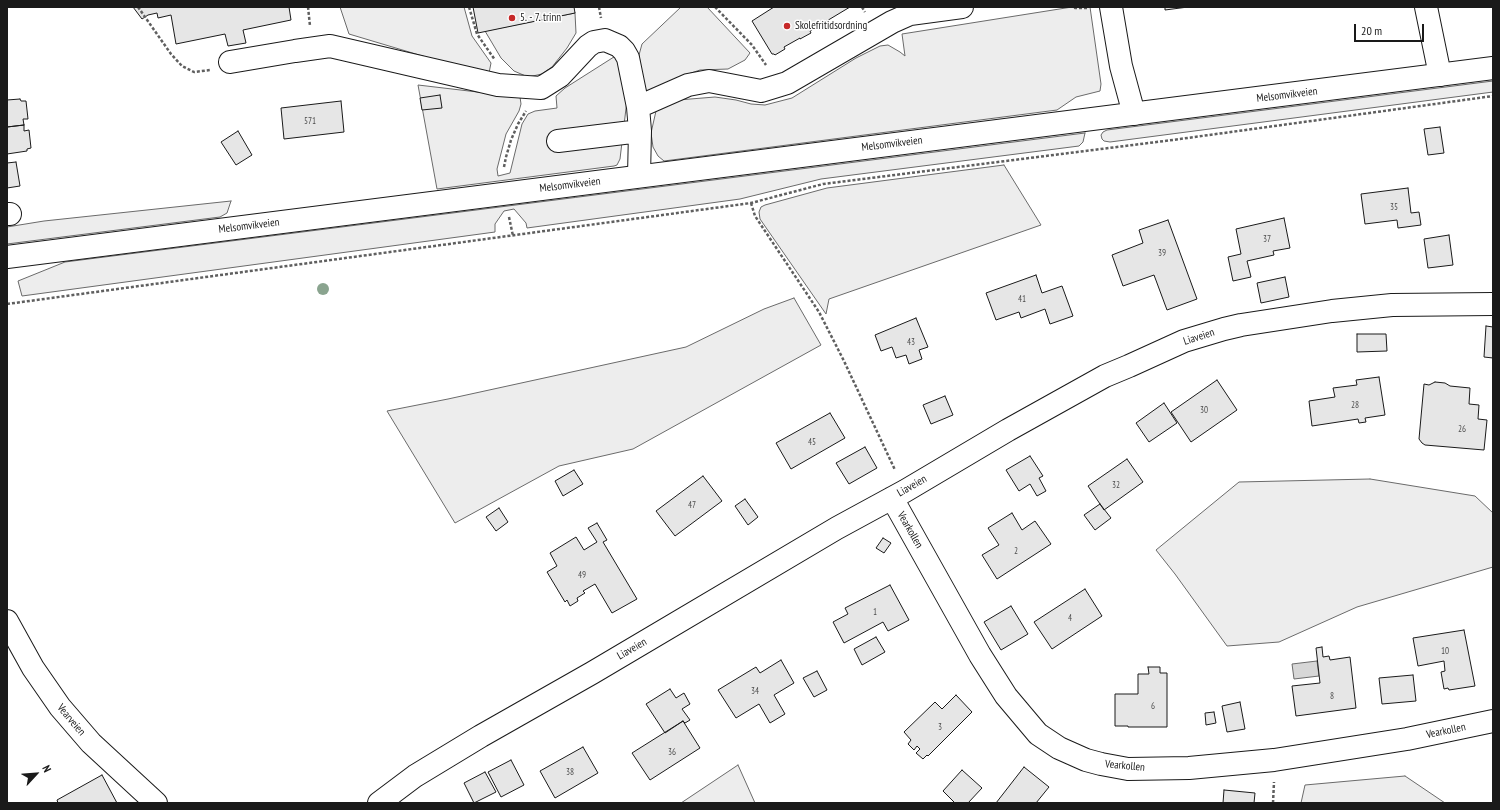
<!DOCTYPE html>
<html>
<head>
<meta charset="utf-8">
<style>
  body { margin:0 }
  #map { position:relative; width:1500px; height:810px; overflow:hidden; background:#fff; font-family:"PT Sans Narrow",sans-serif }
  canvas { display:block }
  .frame { position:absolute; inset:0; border:8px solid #1a1a1a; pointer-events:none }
  .north { position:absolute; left:16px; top:754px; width:40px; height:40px; -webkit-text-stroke:3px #fff; paint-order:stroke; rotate:64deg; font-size:11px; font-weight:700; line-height:16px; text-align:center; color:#1a1a1a }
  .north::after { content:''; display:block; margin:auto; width:14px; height:18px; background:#1a1a1a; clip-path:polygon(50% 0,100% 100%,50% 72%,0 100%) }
  .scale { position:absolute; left:1354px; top:24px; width:70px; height:18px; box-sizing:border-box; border:2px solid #1a1a1a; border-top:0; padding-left:5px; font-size:12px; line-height:14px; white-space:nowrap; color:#1a1a1a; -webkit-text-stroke:3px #fff; paint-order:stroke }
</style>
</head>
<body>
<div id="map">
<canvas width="1500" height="810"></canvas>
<div class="frame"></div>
<div class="north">N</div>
<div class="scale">20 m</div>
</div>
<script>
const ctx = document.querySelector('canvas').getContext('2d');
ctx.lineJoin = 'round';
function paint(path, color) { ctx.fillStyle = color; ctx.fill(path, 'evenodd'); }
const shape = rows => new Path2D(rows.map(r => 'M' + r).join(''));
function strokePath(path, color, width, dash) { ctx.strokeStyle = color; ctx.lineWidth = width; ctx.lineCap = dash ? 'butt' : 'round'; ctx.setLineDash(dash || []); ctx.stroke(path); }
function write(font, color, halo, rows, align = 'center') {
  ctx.font = font + ' "PT Sans Narrow",sans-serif'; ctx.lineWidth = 3; ctx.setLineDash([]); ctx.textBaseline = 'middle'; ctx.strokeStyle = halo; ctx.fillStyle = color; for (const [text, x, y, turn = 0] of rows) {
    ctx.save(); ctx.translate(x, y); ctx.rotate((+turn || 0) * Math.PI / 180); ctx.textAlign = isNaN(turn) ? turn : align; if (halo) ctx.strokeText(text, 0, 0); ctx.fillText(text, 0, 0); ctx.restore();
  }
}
const built = shape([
  [340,7,464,7,472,36,491,63,489,73,486,75,349,34,340,7],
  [681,7,707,7,750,53,745,60,728,69,700,70,691,73,651,91,644,90,639,55,642,44,681,7],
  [1072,7,1090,7,1101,84,1100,91,1076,97,1057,110,664,161,658,156,653,147,651,133,656,111,678,100,715,97,736,100,751,104,765,105,792,98,856,58,880,46,888,45,900,52,905,56,902,34,1072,7],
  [575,13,576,33,567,48,552,67,542,74,528,77,514,71,501,58,485,31,575,13],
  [617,55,627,100,620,159,617,165,614,166,437,189,418,85,520,97,521,104,519,111,506,134,497,169,498,176,510,173,522,124,528,114,535,111,557,108,556,96,565,88,617,55],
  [1493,81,1493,92,1110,142,1104,141,1102,139,1101,135,1103,132,1107,130,1493,81],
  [1085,133,1083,142,1079,146,821,179,740,199,527,228,526,223,514,209,504,211,495,224,495,232,22,296,18,281,65,262,1085,133],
  [1004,165,1041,225,829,299,826,314,760,219,759,212,761,207,765,205,827,188,1004,165],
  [231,201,227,213,220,217,7,244,7,227,44,221,231,201],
  [794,298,821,345,633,449,559,466,455,523,387,411,448,399,686,347,764,309,794,298],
  [1370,479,1475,496,1493,513,1493,567,1357,607,1279,642,1227,646,1175,574,1156,550,1239,482,1370,479],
  [738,765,755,803,681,803,738,765],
  [1405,776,1445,803,1301,803,1305,785,1405,776]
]);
paint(built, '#ededed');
strokePath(built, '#6a6a6a', 1);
const water = shape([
  [1317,661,1319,676,1294,679,1292,664,1317,661]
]);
paint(water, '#d7d7d7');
strokePath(water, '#6a6a6a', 1);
const building = shape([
  [133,7,289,7,291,20,243,30,246,43,228,46,225,34,176,44,171,15,158,18,157,13,148,15,142,19,133,7],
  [473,7,574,7,575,13,478,33,473,7],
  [774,7,850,7,810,31,811,33,800,39,800,38,784,47,785,49,775,55,774,54,772,54,752,21,774,7],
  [1165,7,1188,7,1165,10,1165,7],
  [440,95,442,108,422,110,420,98,440,95],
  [20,99,21,101,26,101,28,119,23,119,24,125,7,127,7,100,20,99],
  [341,101,344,132,284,139,281,108,341,101],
  [24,125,24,131,29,130,31,148,27,149,27,151,7,154,7,127,24,125],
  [1440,127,1444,153,1428,155,1424,129,1440,127],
  [238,131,252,155,236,165,221,142,238,131],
  [16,162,20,186,7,188,7,163,16,162],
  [1408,188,1411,213,1419,212,1421,225,1398,228,1397,220,1365,224,1361,194,1408,188],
  [1284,218,1290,248,1273,251,1274,255,1247,261,1251,277,1233,281,1228,257,1241,254,1236,229,1284,218],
  [1168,220,1197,299,1167,310,1154,275,1123,286,1112,255,1143,243,1139,230,1168,220],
  [1449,235,1453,265,1428,268,1424,239,1449,235],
  [1036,275,1042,293,1062,286,1073,316,1050,324,1045,309,1021,318,1019,312,996,320,986,293,1036,275],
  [1285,277,1289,297,1261,303,1257,283,1285,277],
  [916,318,928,347,919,350,922,359,909,364,906,355,896,358,892,347,881,351,875,335,916,318],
  [1486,326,1493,327,1493,358,1484,357,1486,326],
  [1357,334,1386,334,1387,351,1357,352,1357,334],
  [1379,377,1385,415,1365,418,1366,422,1359,423,1358,419,1312,426,1309,401,1335,397,1333,388,1357,385,1356,380,1379,377],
  [1217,380,1237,410,1191,442,1171,412,1217,380],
  [1435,382,1445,383,1450,386,1470,388,1469,404,1479,405,1478,419,1487,420,1484,450,1425,445,1422,443,1419,439,1424,384,1429,385,1435,382],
  [945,396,953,415,931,424,923,405,945,396],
  [1164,403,1177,423,1149,442,1136,423,1164,403],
  [830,413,845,438,791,469,776,443,830,413],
  [865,447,877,468,849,484,836,463,865,447],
  [1030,456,1043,476,1039,478,1046,491,1037,496,1030,484,1019,491,1006,470,1030,456],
  [1127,459,1143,482,1104,510,1088,486,1127,459],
  [574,470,583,484,563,496,555,481,574,470],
  [703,476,722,501,675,536,656,511,703,476],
  [745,499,758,517,748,525,735,506,745,499],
  [1100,504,1111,518,1095,530,1084,515,1100,504],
  [499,508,508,522,496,531,486,517,499,508],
  [1012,513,1022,530,1035,521,1051,544,997,579,982,555,999,545,988,528,1012,513],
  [597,523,607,540,603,542,637,599,612,613,595,584,583,591,585,593,577,598,578,601,570,606,567,600,565,602,547,572,557,566,550,553,576,537,584,550,597,542,588,528,597,523],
  [883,538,891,543,884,553,876,548,883,538],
  [890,585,909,620,888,631,883,622,844,643,833,622,848,614,845,608,890,585],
  [1085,589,1102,616,1052,649,1034,622,1085,589],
  [1011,606,1028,634,1001,650,984,622,1011,606],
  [1464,630,1475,686,1449,690,1448,688,1444,689,1441,672,1445,671,1444,661,1418,666,1413,638,1464,630],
  [876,637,885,652,862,665,854,649,876,637],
  [1322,647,1323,657,1329,656,1330,660,1350,657,1356,708,1296,716,1292,686,1320,683,1316,648,1322,647],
  [781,660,794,683,774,695,785,714,770,723,759,704,736,718,718,690,756,667,760,673,781,660],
  [1148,667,1160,667,1160,673,1167,673,1167,727,1128,727,1128,726,1115,726,1115,694,1138,694,1138,674,1149,674,1148,667],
  [817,671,827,690,814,697,803,678,817,671],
  [1413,675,1416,701,1382,704,1379,678,1413,675],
  [670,689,676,698,684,693,690,704,682,709,690,720,685,723,683,721,665,733,646,704,670,689],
  [956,695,972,712,928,756,927,755,923,759,916,753,920,749,917,746,914,750,908,744,911,740,904,732,935,702,942,709,956,695],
  [1240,702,1245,729,1227,732,1222,706,1240,702],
  [1214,712,1216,723,1206,725,1205,713,1214,712],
  [683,721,700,748,650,780,632,753,683,721],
  [583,747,598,773,555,798,540,771,583,747],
  [511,760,524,785,501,797,488,772,511,760],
  [1024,767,1049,787,1036,803,996,803,1024,767],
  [962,770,982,788,968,803,955,803,943,791,962,770],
  [485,772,496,792,474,803,464,783,485,772],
  [102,775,117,803,58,803,57,800,102,775],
  [1224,790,1255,793,1254,803,1223,803,1224,790]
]);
paint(building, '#e6e6e6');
strokePath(building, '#1a1a1a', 1);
const minor = shape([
  [1111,7,1121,66,1134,114],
  [1426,7,1440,75],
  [230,62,295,51,330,46,498,85,541,88,560,76,588,46,594,42,605,40,619,46,624,51,628,58,638,107],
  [558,141,640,131],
  [639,176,640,131,638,107,688,85,709,81,761,91,787,83,892,22,910,14,962,7],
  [7,214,10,214],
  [892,498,980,655,1006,696,1038,734,1059,748,1086,760,1101,764,1128,769,1189,768,1274,760,1407,739,1493,721],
  [7,621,33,668,60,707,91,743,156,803],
  [379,803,415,776,481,736,592,673,837,528,905,491,1008,430,1105,376,1129,366,1184,341,1224,329,1241,325,1332,311,1392,305,1493,304]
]);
const major = shape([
  [7,257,1493,68]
]);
strokePath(minor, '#1a1a1a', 24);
strokePath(major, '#1a1a1a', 24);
strokePath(shape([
  [138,7,171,54,182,66,194,72,210,70],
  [308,7,310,26],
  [469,7,477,34,495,60],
  [599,7,601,18],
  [715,7,752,45,766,65],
  [862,7,865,12],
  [1075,7,1075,8,1089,8],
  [504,167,506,157,511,140,518,124,526,111],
  [751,203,755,216,819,312,844,361,895,470],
  [509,217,513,236],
  [7,304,751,203,823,184,1180,139,1493,96],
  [1273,803,1274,782]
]), '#5f5f5f', 2.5, [3, 2]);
strokePath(minor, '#fff', 22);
strokePath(major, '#fff', 22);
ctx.fillStyle = '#8aa48f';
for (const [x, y] of [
  [323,289]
]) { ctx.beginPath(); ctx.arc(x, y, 6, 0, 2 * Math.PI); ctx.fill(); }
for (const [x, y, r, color] of [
  [512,18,4,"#c62828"],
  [787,26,4,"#c62828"]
]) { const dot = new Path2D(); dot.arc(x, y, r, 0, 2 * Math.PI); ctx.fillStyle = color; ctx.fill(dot); strokePath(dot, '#fff', 1.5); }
write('9px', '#4d4d4d', null, [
  ["571",310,121],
  ["35",1394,207],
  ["37",1267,239],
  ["39",1162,253],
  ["41",1022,299],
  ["43",911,342],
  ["28",1355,405],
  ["30",1204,410],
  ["26",1462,429],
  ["45",812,442],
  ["32",1116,485],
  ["47",692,505],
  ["2",1016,551],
  ["49",582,575],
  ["1",875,612],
  ["4",1070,618],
  ["10",1445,651],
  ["34",755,691],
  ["8",1332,696],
  ["6",1153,706],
  ["3",940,727],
  ["36",672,752],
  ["38",570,772]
]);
write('11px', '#1a1a1a', '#fff', [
  ["5. - 7. trinn",520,18],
  ["Skolefritidsordning",795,26]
], 'left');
write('11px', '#1a1a1a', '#fff', [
  ["Melsomvikveien",1287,95,-7],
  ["Melsomvikveien",892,144,-7],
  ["Melsomvikveien",570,185,-7],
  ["Melsomvikveien",249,226,-7],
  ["Liaveien",1199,337,-18],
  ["Liaveien",912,486,-30],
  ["Vearkollen",910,530,60],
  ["Liaveien",632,649,-30],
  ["Vearveien",71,720,50],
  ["Vearkollen",1446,731,-12],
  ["Vearkollen",1125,766,5]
]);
</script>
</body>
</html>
